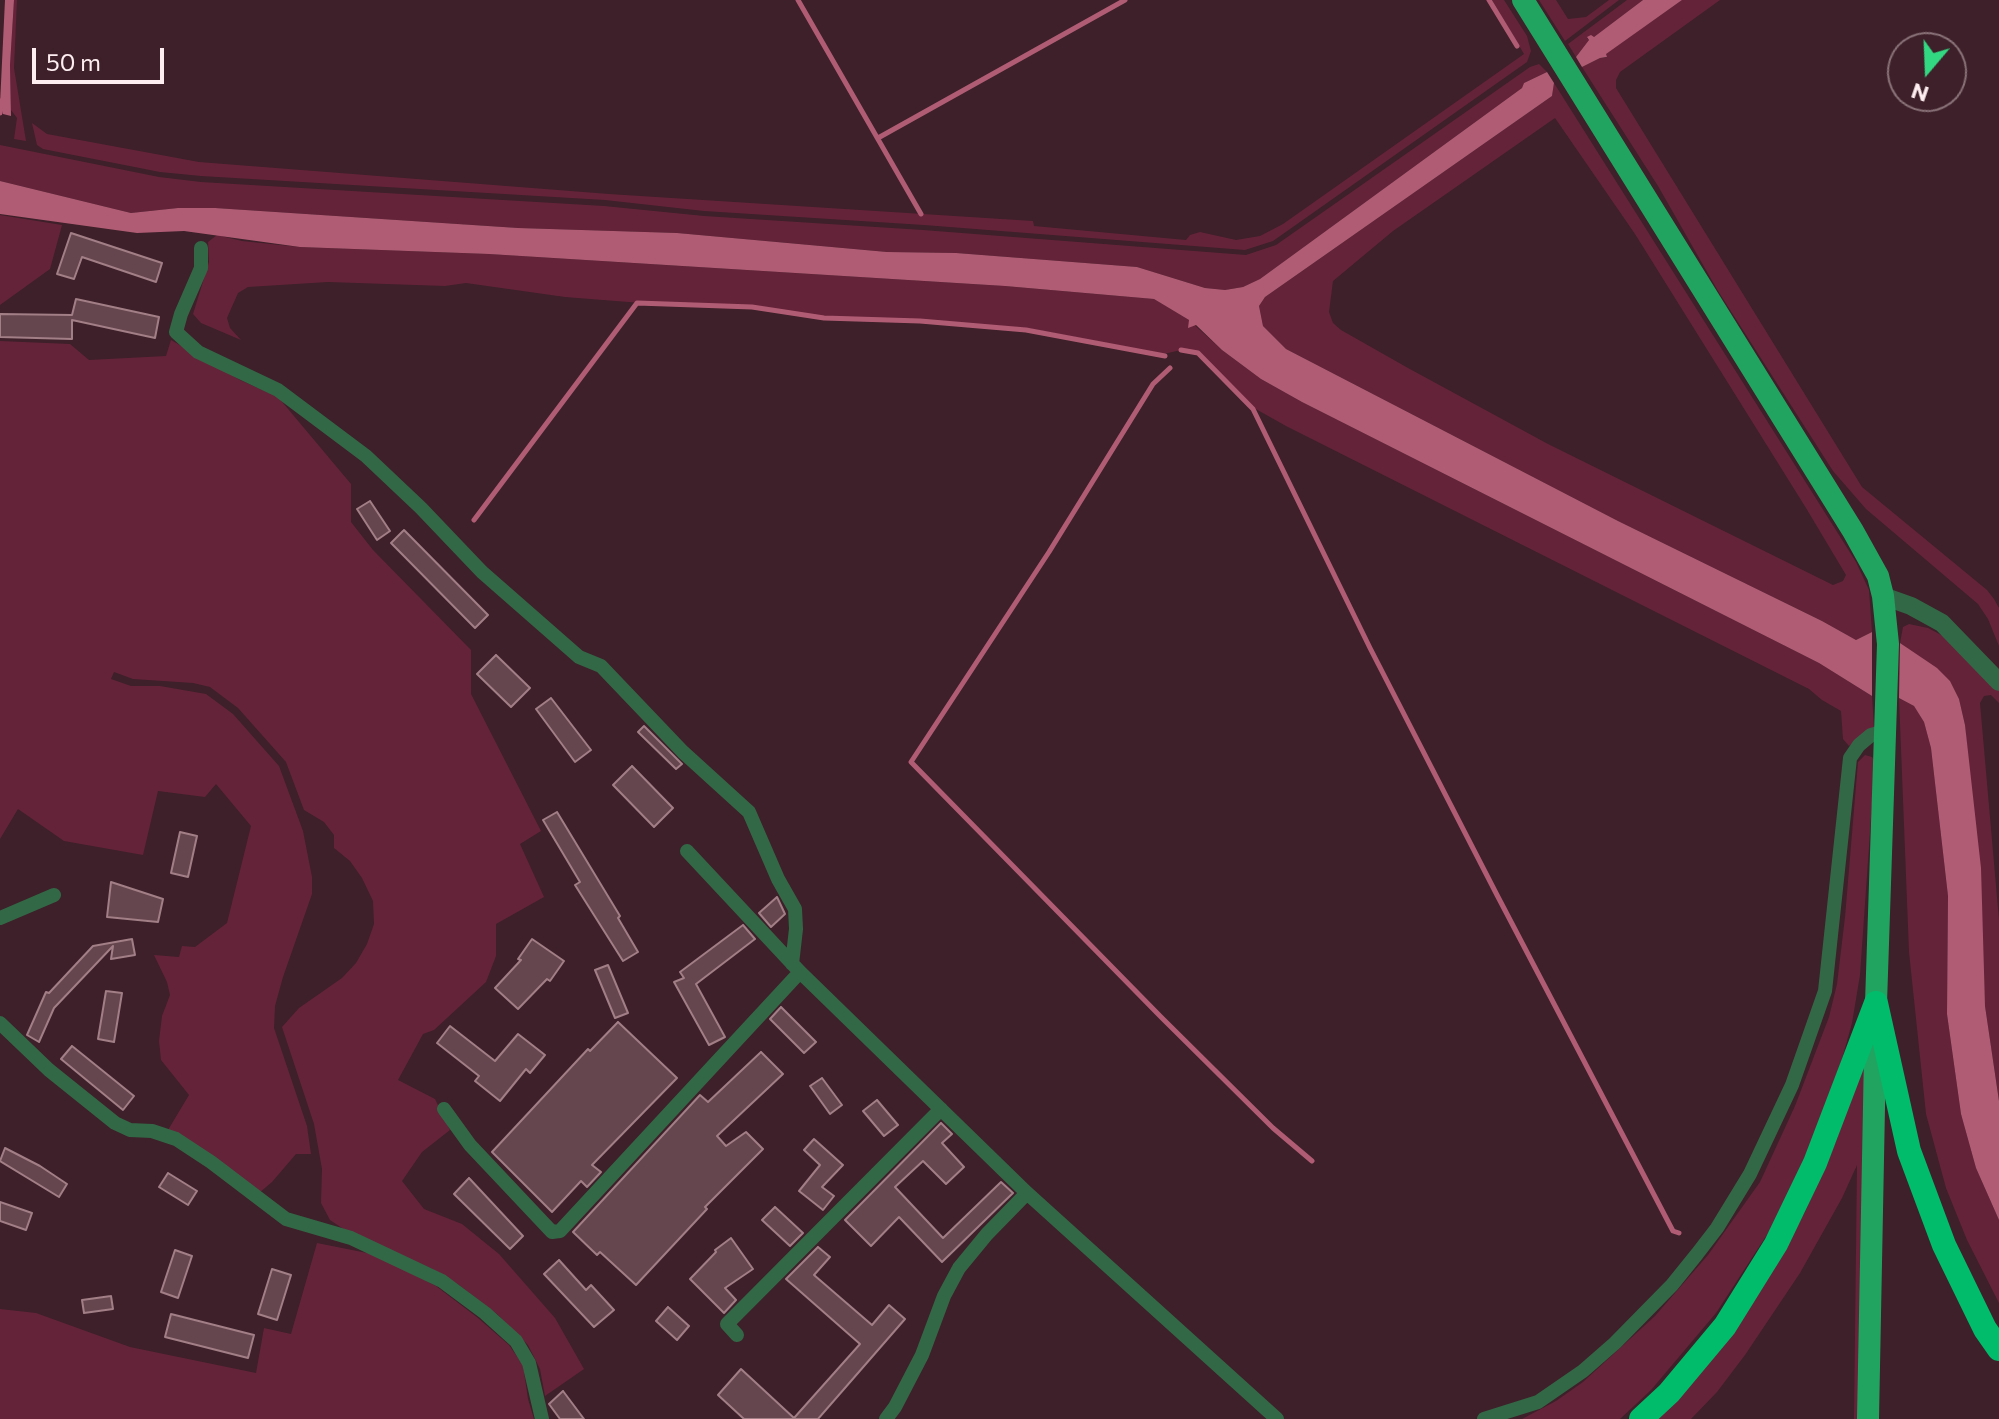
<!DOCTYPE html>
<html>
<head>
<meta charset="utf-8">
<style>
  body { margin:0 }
  #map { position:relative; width:1999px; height:1419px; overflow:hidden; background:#3d2029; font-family:Commissioner,sans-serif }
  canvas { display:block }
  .north { position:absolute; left:1887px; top:32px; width:80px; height:80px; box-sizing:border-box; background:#3d2029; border:2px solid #8a7279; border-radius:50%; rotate:199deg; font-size:22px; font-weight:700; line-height:32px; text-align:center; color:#feeef1 }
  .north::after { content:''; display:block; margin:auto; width:28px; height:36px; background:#32d882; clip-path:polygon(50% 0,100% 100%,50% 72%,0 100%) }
  .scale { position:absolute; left:32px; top:48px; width:132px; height:36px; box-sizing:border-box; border:4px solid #feeef1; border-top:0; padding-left:10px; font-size:24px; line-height:28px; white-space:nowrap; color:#feeef1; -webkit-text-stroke:6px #3d2029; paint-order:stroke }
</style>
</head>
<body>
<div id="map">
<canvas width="1999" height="1419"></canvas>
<div class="north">N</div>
<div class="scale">50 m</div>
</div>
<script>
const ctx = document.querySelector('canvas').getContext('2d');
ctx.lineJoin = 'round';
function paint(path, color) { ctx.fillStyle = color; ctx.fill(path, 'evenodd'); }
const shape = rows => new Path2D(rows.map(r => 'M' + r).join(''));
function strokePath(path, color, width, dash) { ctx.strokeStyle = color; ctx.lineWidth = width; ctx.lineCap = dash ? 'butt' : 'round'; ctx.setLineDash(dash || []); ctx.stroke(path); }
paint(shape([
  [14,0,17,0,14,68,26,141,14,139,17,118,11,110,10,65],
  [1492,0,1504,0,1527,36,1531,51,1527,62,1273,241,1245,250,924,225,704,211,605,200,201,176,160,172,43,149,37,145,32,123,47,134,199,162,609,194,1033,221,1034,226,1186,240,1190,235,1200,232,1236,240,1260,236,1283,224,1524,54],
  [1539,0,1556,0,1568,19,1586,17,1609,0,1619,0,1565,41],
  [1627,0,1643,0,1594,37,1587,38,1589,40,1576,57,1568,44],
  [1682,0,1720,0,1620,72,1616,80,1616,88,1862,487,1987,590,1994,599,1999,608,1999,646,1988,619,1978,604,1866,509,1833,471,1718,291,1658,186,1582,67,1600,58,1605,58,1607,57,1605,54],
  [1539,64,1547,72,1524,83,1522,88,1260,279,1243,287,1225,290,1205,288,1137,267,956,253,887,252,677,233,518,228,215,208,178,208,131,213,0,181,0,145,159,177,201,182,604,206,704,216,923,230,1246,255,1276,245,1530,67],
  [1554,83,1856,562,1869,590,1872,632,1856,640,1822,621,1618,521,1286,349,1263,326,1259,306,1265,297,1552,96],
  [1555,118,1635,234,1806,508,1846,575,1843,581,1833,585,1548,444,1408,368,1341,330,1333,323,1329,312,1333,281,1393,231],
  [0,215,62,225,50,269,0,305],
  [217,235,242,241,300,247,489,254,1005,286,1154,299,1189,320,1222,350,1261,379,1302,402,1819,663,1872,696,1874,728,1849,746,1843,739,1841,711,1822,700,1809,689,1286,426,1254,408,1198,352,1185,349,1164,354,1027,328,920,320,824,317,752,305,654,304,565,297,466,283,445,286,328,282,248,287,238,293,227,318,230,328,241,340,201,323,193,314,209,262,208,242],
  [171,340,240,380,278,397,351,484,351,522,373,550,471,650,471,694,541,831,520,844,544,897,496,924,496,956,486,982,434,1030,423,1034,398,1080,435,1099,450,1130,422,1152,402,1181,424,1209,462,1224,499,1254,555,1318,584,1369,545,1396,540,1369,528,1345,497,1314,459,1285,430,1268,348,1232,330,1220,321,1203,322,1169,314,1124,282,1027,299,1008,342,978,356,963,367,944,374,924,373,901,362,878,350,861,334,848,334,835,324,822,304,810,286,762,238,708,210,687,193,683,133,679,114,672,111,679,131,686,160,686,206,694,233,714,279,766,303,831,312,877,312,894,283,977,275,1006,274,1028,307,1126,311,1154,296,1154,272,1182,259,1193,168,1130,189,1095,161,1060,159,1041,162,1016,170,995,167,982,154,955,179,957,182,946,195,947,227,923,251,826,216,784,205,797,158,791,143,855,64,841,18,809,0,839,0,341,70,344,89,360,166,356],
  [1909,624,1928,628,1945,637,1999,687,1999,703,1991,695,1984,696,1980,703,1999,920,1999,1101,1985,1006,1965,725,1959,699,1950,681,1900,643,1903,627],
  [1899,698,1914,706,1924,722,1931,748,1948,896,1947,1014,1961,1114,1976,1168,1999,1220,1999,1303,1967,1240,1946,1188,1926,1114,1909,952],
  [1865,755,1872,757,1875,761,1860,975,1852,1023,1842,1059,1808,1155,1774,1224,1716,1313,1651,1390,1620,1419,1522,1419,1556,1401,1583,1382,1655,1316,1708,1255,1760,1182,1795,1106,1829,1017,1837,984,1845,917,1858,762],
  [1866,1045,1861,1419,1854,1419,1857,1165,1842,1198,1800,1273,1745,1355,1717,1392,1691,1419,1656,1419,1784,1247,1805,1212,1837,1139],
  [317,1243,377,1255,436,1286,478,1318,509,1345,523,1365,528,1399,534,1419,0,1419,0,1309,36,1313,130,1347,256,1373,264,1328,291,1334]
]), '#642339');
paint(shape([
  [5,0,14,0,10,65,11,116,3,114,0,104],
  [1643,0,1682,0,1606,54,1607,57,1600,58,1582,67,1576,57,1589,40,1587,37,1591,35,1594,37],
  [1547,72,1554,83,1552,96,1265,297,1259,306,1263,326,1286,349,1618,521,1822,621,1856,640,1872,632,1872,696,1819,663,1302,402,1261,379,1222,350,1196,325,1188,328,1189,320,1154,299,1005,286,489,254,300,247,184,231,137,233,0,214,0,181,131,213,178,208,215,208,518,228,677,233,887,252,956,253,1137,267,1205,288,1225,290,1243,287,1260,279,1522,88,1524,83],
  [1900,643,1937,668,1950,681,1959,699,1965,725,1981,868,1985,1006,1999,1101,1999,1220,1976,1168,1961,1114,1947,1014,1948,896,1931,748,1924,722,1914,706,1899,698]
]), '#b15c75');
strokePath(shape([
  [798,0,921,214],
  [1489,0,1517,46],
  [0,113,1,101],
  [878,138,1125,0],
  [1181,350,1198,353,1253,409,1370,648,1497,895,1673,1231,1679,1233],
  [1170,368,1153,384,1049,552,911,762,1161,1017,1273,1128,1312,1161],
  [474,520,637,303,752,307,824,318,920,321,1026,330,1165,356]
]), '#b15c75', 5);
const building = shape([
  [71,233,162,263,156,282,82,257,74,279,57,274,71,233],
  [76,299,159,317,155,338,72,320,72,339,0,337,0,314,72,315,76,299],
  [370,501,390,531,377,540,357,509,370,501],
  [404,530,488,615,475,628,391,543,404,530],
  [496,655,530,688,511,707,477,674,496,655],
  [551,698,591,750,575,762,536,709,551,698],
  [644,726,682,764,676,769,638,732,644,726],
  [632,766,673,808,654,827,613,785,632,766],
  [557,812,620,916,618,918,638,952,623,961,575,885,580,882,543,820,557,812],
  [180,832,197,836,188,877,171,873,180,832],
  [111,882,163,899,158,922,107,917,111,882],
  [777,897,785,914,771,927,759,913,777,897],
  [743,925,755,939,696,984,725,1037,709,1045,674,982,684,978,680,972,743,925],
  [132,939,135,955,111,959,113,946,54,1008,39,1042,27,1035,46,992,49,993,93,946,132,939],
  [532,939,564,961,550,981,547,979,518,1009,495,988,521,960,518,959,532,939],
  [608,965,628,1013,615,1018,595,970,608,965],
  [106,991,122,993,114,1042,98,1039,106,991],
  [781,1007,816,1042,804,1053,770,1019,781,1007],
  [618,1022,677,1078,592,1165,601,1172,587,1187,581,1181,552,1212,492,1152,588,1049,590,1051,618,1022],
  [450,1026,495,1061,518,1034,545,1055,530,1073,526,1069,500,1101,475,1081,479,1076,437,1043,450,1026],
  [72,1046,134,1096,123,1110,61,1059,72,1046],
  [761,1052,783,1074,717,1136,726,1146,746,1132,763,1149,705,1207,707,1209,636,1285,600,1252,597,1255,573,1232,700,1095,708,1102,761,1052],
  [822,1078,842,1105,830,1114,810,1086,822,1078],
  [877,1100,898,1125,884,1136,863,1111,877,1100],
  [941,1123,952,1134,942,1143,964,1167,946,1184,923,1161,895,1187,943,1238,1001,1182,1013,1193,942,1262,899,1217,871,1246,845,1220,941,1123],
  [814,1139,843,1165,822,1187,834,1196,823,1210,799,1191,820,1165,804,1150,814,1139],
  [5,1148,40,1166,67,1184,59,1197,0,1161,5,1148],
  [168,1173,197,1191,188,1205,159,1187,168,1173],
  [469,1178,523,1236,510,1249,454,1194,469,1178],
  [0,1202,32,1213,26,1230,0,1221,0,1202],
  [775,1207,803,1233,790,1246,762,1220,775,1207],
  [731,1238,753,1269,725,1288,736,1300,724,1313,690,1279,716,1252,715,1250,731,1238],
  [818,1247,830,1257,814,1275,872,1325,889,1305,905,1319,818,1419,744,1419,718,1395,741,1369,794,1418,860,1344,786,1279,818,1247],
  [175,1250,192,1256,178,1298,161,1292,175,1250],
  [559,1260,586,1290,591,1285,614,1310,594,1327,544,1274,559,1260],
  [272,1269,291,1275,277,1320,258,1314,272,1269],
  [111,1296,113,1309,84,1313,82,1300,111,1296],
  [668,1307,689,1326,677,1340,656,1321,668,1307],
  [171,1314,254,1335,248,1358,165,1337,171,1314],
  [563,1391,584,1419,560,1419,549,1404,563,1391]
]);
paint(building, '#66464e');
strokePath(building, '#a27e87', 2);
strokePath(shape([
  [201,248,201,268,181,314,176,332,198,352,278,390,366,456,421,508,482,572,579,657,601,666,683,752,749,812,778,879,795,909,796,929,792,964],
  [687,851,800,972,1027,1193,1277,1419],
  [0,918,54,895],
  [0,1023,49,1070,115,1123,130,1130,152,1131,176,1139,211,1162,286,1219,351,1238,442,1281,485,1313,516,1341,529,1363,542,1419],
  [444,1109,470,1145,552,1232,560,1231,800,972],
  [737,1335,727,1324,941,1109],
  [886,1419,895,1407,922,1355,944,1296,959,1268,987,1234,1027,1193],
  [1484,1419,1538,1402,1583,1371,1615,1343,1672,1285,1697,1254,1717,1228,1750,1174,1792,1085,1825,991,1850,758,1859,745,1871,735,1885,731]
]), '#336847', 14);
strokePath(shape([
  [1883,596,1911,606,1942,623,1999,682]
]), '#336847', 18);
strokePath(shape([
  [1523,0,1853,531,1878,576,1883,596,1888,644,1876,1003,1868,1419]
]), '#22a461', 22);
strokePath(shape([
  [1876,1003,1909,1151,1944,1245,1985,1329,1999,1349],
  [1641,1419,1669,1393,1725,1326,1776,1244,1815,1163,1876,1003]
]), '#00bc6b', 24);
</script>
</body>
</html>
